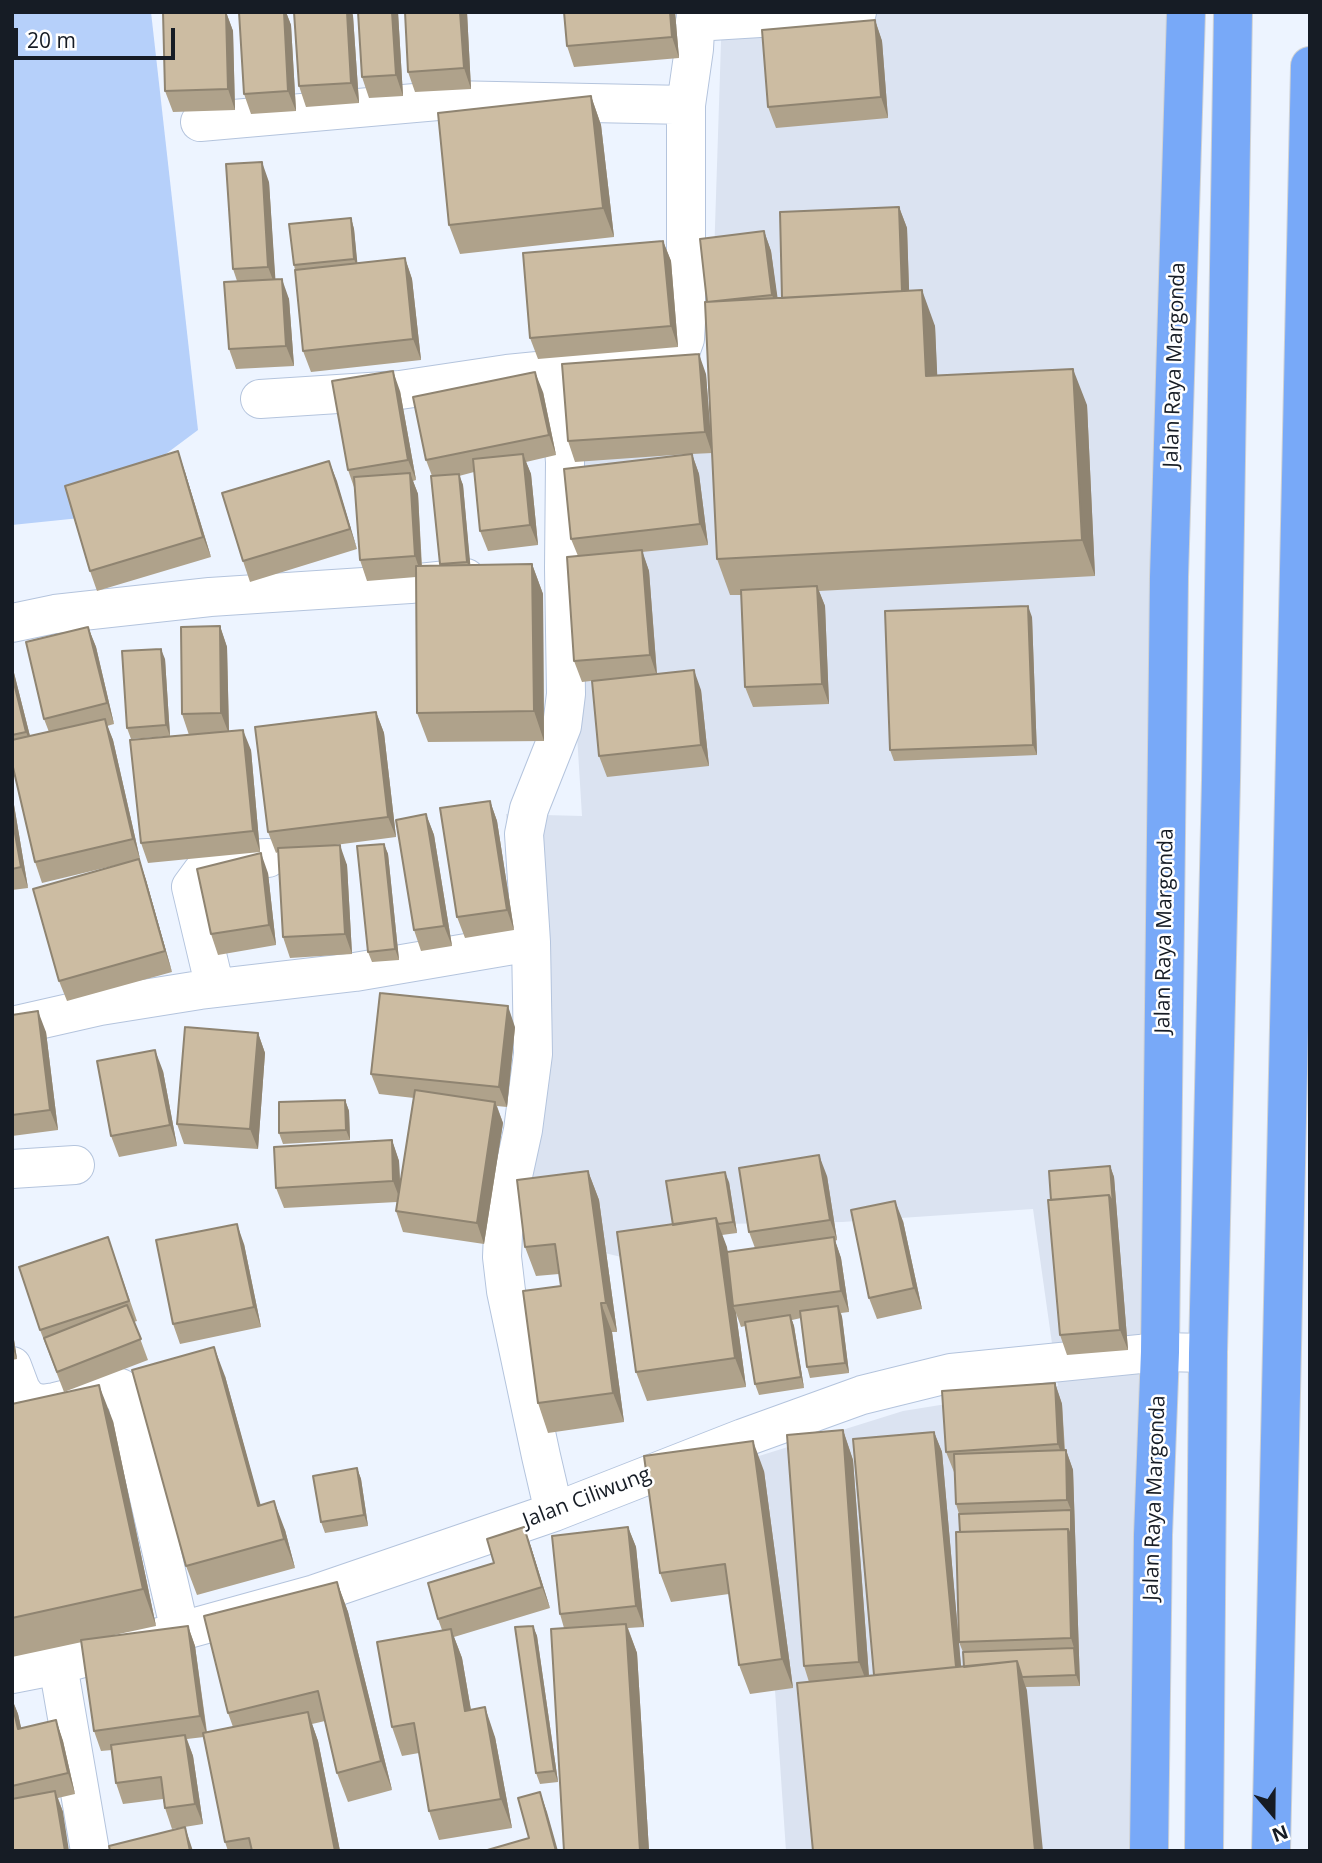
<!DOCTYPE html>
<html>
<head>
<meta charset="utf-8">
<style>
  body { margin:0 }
  #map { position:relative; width:1322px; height:1863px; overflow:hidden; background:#edf4ff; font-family:"Open Sans",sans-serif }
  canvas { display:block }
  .frame { position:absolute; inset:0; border:14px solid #161c25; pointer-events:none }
  .north { position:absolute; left:1238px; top:1779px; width:70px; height:70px; -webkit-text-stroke:5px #fff; paint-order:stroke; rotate:160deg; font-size:19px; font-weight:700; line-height:28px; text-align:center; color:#161c25 }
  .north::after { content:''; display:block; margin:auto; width:24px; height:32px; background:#161c25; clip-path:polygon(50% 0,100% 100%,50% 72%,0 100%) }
  .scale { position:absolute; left:14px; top:28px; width:161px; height:32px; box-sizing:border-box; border:4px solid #161c25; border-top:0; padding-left:9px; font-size:21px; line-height:24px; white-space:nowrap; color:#161c25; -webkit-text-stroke:5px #fff; paint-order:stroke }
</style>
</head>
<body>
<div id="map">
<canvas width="1322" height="1863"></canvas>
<div class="frame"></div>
<div class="north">N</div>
<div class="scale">20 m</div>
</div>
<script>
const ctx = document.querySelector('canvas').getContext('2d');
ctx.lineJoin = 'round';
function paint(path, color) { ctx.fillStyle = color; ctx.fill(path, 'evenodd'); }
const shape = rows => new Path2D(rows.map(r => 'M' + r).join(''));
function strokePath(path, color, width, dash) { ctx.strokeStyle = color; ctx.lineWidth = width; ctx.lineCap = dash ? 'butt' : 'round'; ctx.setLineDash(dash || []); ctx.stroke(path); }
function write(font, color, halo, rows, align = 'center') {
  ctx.font = font + ' "Open Sans",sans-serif'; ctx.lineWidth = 5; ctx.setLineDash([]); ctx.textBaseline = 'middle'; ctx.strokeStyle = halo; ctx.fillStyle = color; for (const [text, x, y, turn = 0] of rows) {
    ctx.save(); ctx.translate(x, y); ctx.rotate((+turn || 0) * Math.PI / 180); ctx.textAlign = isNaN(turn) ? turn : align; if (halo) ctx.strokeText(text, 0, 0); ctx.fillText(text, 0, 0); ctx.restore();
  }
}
paint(shape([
  [722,12,1171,12,1146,1851,786,1851,759,1456,903,1411,1058,1386,1033,1209,842,1222,719,1224,705,1277,521,1233,530,1035,506,814,582,816,557,411,709,410]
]), '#dbe3f1');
paint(shape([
  [12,12,151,12,198,430,80,518,12,525]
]), '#b6d0fa');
const minor = shape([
  [695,22,857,12],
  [200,122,449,100,686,105,694,49,696,12],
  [260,399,400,390,507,374,558,369,620,369,654,364,675,356,681,350,685,339,686,321,686,105],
  [12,623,55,614,210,597,410,584,466,578],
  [215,988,191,887,202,872,225,860,268,858],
  [12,1026,100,1006,200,990,355,972,531,942],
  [12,1169,75,1165],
  [12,1366,21,1390,27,1398,34,1402,42,1404,55,1402,116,1387,120,1388,125,1394,180,1631],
  [554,1512,541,1456,506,1291,502,1257,503,1234,506,1208,523,1130,533,1054,531,942,524,834,529,809,562,726,566,694,564,568,565,462,558,369],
  [58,1665,90,1851],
  [12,1674,58,1665,315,1594,554,1512,743,1438,862,1395,951,1373,1160,1352,1208,1353]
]);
const highway = shape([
  [1149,1851,1153,1535,1160,1352,1169,577,1186,12],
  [1204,1851,1208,1353,1221,780,1233,12],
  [1271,1851,1310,66]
]);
strokePath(minor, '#b4c4dd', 40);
strokePath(highway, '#d0d2d3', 40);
strokePath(minor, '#fff', 38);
strokePath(highway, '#78a9f8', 38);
paint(shape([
  [163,12,226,12,233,31,235,110,173,112,165,91],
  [239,12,286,12,291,25,296,111,251,114,244,94],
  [294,12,352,12,353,16,359,103,306,107,299,86],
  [398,12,403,96,369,98,362,77],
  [467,12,471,89,415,92,408,72],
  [564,12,675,12,679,58,574,67,567,46],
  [875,20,882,41,888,118,776,128,768,107],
  [591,96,601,125,614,237,460,254,449,225],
  [269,182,275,279,289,299,294,366,236,369,229,349,237,281,233,269],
  [899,207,907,228,909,291,935,326,937,376,1087,405,1095,576,819,591,825,606,829,704,753,707,745,687,741,595,730,595,717,559,712,453,692,454,699,474,708,545,642,552,649,571,657,674,701,690,709,766,607,777,599,756,599,680,582,682,574,661,578,556,571,539,688,454,575,462,568,441,706,374,711,440,707,302,764,231,771,251,777,298,782,298],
  [351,218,354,229,357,263,405,258,412,279,421,360,311,372,303,351,295,270,294,265],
  [663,241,671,261,678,347,538,359,530,338],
  [400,391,416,480,413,481,418,494,422,566,440,566,432,476,426,460,543,392,556,455,526,462,531,474,538,545,488,551,480,531,474,472,459,476,463,485,470,565,532,564,543,594,544,741,428,742,417,713,416,577,367,581,360,560,355,490,348,470],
  [329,461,357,549,250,582,243,561],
  [185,472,211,557,97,591,90,571],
  [1032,617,1037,755,894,761,890,750],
  [220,626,227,647,229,731,251,750,260,852,148,863,141,843,189,735,182,714],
  [88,627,96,647,114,724,107,726,113,740,140,859,139,860,146,880,172,972,67,1001,59,981,129,862,42,883,35,862,12,763,12,665,30,736,49,732,44,719],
  [165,659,170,736,131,739,127,728],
  [376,712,384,733,396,837,335,845,347,865,352,954,290,958,283,937,278,852,276,853,268,832],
  [12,793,28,888,12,890],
  [490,801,497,821,514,930,465,938,457,917],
  [426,814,434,835,452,946,421,951,414,930],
  [384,844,388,854,399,960,372,962,368,952],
  [268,873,276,945,218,955,211,934],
  [12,1015,46,1032,58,1130,12,1136],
  [515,1027,507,1107,497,1106,503,1123,484,1244,403,1232,396,1211,397,1202,284,1208,276,1188,392,1140,399,1161,400,1184,414,1098,379,1094,371,1074],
  [258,1033,265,1053,258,1149,184,1144,177,1124],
  [163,1071,177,1146,119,1157,111,1136],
  [345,1100,349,1111,350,1140,283,1144,279,1133],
  [1110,1166,1114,1177,1128,1350,1067,1355,1060,1335,1051,1200],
  [588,1171,599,1200,617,1332,612,1332,624,1422,548,1433,538,1403,561,1286,559,1274,536,1276,525,1247],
  [827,1176,837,1240,835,1241,841,1258,849,1312,841,1313,842,1317,849,1373,810,1378,807,1367,801,1318,792,1320,794,1326,804,1388,759,1395,755,1384,745,1326,741,1327,736,1313,746,1387,647,1401,636,1372,673,1225,729,1182,737,1233,722,1235,728,1252,755,1248,749,1232],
  [903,1221,922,1309,877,1319,869,1298],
  [108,1237,137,1321,134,1322,148,1360,64,1392,40,1330],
  [244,1244,261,1327,180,1344,173,1324],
  [12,1327,17,1359,12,1360],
  [225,1376,260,1505,285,1530,295,1568,197,1595,186,1566],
  [1055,1383,1062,1404,1065,1450,1066,1450,1073,1470,1080,1686,1026,1687,1027,1691,809,1682,804,1666,843,1430,853,1460,869,1676,874,1675,934,1432,942,1452,961,1667,964,1667,963,1652,959,1642,959,1514,956,1504,955,1472,954,1472,946,1452],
  [12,1404,113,1421,156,1626,105,1637,188,1626,195,1646,207,1732,233,1727,228,1713,337,1582,348,1612,392,1790,348,1802,337,1773,325,1721,312,1724,318,1741,340,1851,228,1851,225,1842,204,1737,187,1739,193,1756,203,1824,172,1829,165,1808,163,1799,123,1804,116,1783,112,1750,101,1751,94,1731,82,1642,12,1657],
  [357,1468,361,1479,368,1526,325,1533,321,1522],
  [764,1471,793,1688,750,1694,739,1665,729,1594,671,1602,660,1573],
  [524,1527,531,1547,550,1608,454,1637,462,1658,471,1710,495,1737,512,1828,439,1840,429,1811,419,1753,402,1756,392,1727,442,1630,438,1619,494,1563],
  [628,1527,636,1547,644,1627,628,1628,637,1653,649,1851,564,1851,564,1628,560,1614],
  [533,1626,537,1636,558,1782,540,1784,536,1773],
  [12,1699,18,1714,21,1728,56,1720,63,1741,75,1794,58,1798,63,1812,12,1851]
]), '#afa28b');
paint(shape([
  [226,12,233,31,235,110,228,89],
  [284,12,286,12,291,25,296,111,288,91],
  [347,12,352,12,353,16,359,103,351,83],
  [392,12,398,12,403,96,396,75],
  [460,12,467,12,471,89,464,68],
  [670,12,675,12,679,58,672,37],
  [875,20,882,41,888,118,881,97],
  [591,96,601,125,614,237,603,208],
  [262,162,269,182,276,288,268,267],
  [899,207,907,228,910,317,902,297],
  [351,218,354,229,358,269,354,259],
  [764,231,771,251,780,315,772,295],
  [663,241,671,261,678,347,671,326],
  [405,258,412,279,421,360,413,339],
  [282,279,289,299,294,366,286,346],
  [922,290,935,326,939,413,926,376],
  [699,354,706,374,712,453,705,432],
  [1073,369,1087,405,1095,576,1082,540],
  [393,371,400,391,416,480,408,460],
  [535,372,543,392,556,455,549,435],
  [178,451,185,472,211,557,203,537],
  [523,454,531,474,538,545,530,525],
  [692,454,699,474,708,545,700,524],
  [329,461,337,481,357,549,350,529],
  [410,473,418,494,422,577,415,556],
  [459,474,463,485,471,572,467,562],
  [642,550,649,571,657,676,650,655],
  [532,564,543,594,544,741,534,711],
  [817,586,825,606,829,704,822,684],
  [1028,606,1032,617,1037,755,1033,745],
  [220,626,227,647,229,734,221,713],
  [88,627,96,647,114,724,107,703],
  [161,649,165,659,170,736,166,725],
  [12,665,34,752,26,732,12,675],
  [694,670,701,690,709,766,701,745],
  [376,712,384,733,396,837,388,817],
  [105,719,113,740,140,859,133,839],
  [243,730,251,750,260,852,253,831],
  [12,793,28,888,21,867,12,817],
  [490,801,497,821,514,930,507,910],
  [426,814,434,835,452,946,444,926],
  [384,844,388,854,399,960,395,949],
  [340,845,347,865,352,954,345,934],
  [261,853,268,873,276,945,269,925],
  [139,859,146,880,172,972,165,951],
  [508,1006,515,1027,507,1107,499,1087],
  [38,1011,46,1032,58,1130,50,1110],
  [258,1033,265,1053,258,1149,250,1129],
  [155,1050,163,1071,177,1146,170,1125],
  [345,1100,349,1111,350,1140,346,1130],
  [495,1102,503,1123,484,1244,477,1223],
  [392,1140,399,1161,401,1202,393,1181],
  [819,1155,827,1176,837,1240,830,1220],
  [1110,1166,1114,1177,1128,1350,1120,1330,1109,1195],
  [588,1171,599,1200,617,1332,606,1303],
  [725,1172,729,1182,737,1233,733,1222],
  [895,1201,903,1221,922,1309,914,1288],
  [716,1218,727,1247,735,1306,733,1306,736,1313,746,1387,735,1358],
  [237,1224,244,1244,261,1327,254,1307],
  [834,1237,841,1258,849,1312,841,1291],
  [601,1303,612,1332,624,1422,613,1393],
  [838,1306,842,1317,849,1373,845,1363],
  [790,1315,794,1326,804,1388,801,1377],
  [12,1327,17,1359,12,1346],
  [214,1347,225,1376,269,1535,258,1506],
  [1055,1383,1062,1404,1065,1465,1058,1444],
  [99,1385,113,1421,156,1626,143,1589],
  [843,1430,853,1460,870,1691,859,1662],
  [934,1432,942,1452,963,1688,956,1668],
  [753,1441,764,1471,793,1688,782,1659],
  [1066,1450,1073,1470,1080,1686,1076,1675,1074,1648,1071,1638,1068,1529,1071,1510,1067,1500],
  [357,1468,361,1479,368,1526,364,1515],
  [274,1501,285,1530,295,1568,284,1539],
  [524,1527,531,1547,550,1608,542,1587],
  [628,1527,636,1547,644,1627,636,1606],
  [337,1582,348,1612,392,1790,381,1761],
  [626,1624,637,1653,649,1851,640,1851],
  [188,1626,195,1646,207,1736,200,1716],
  [533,1626,537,1636,558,1782,554,1771],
  [451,1629,462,1658,476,1740,465,1711],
  [1017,1661,1027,1691,1043,1851,1035,1851],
  [12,1699,18,1714,26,1749,18,1729],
  [485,1707,495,1737,512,1828,501,1799],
  [308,1712,318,1741,340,1851,335,1851],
  [56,1720,63,1741,75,1794,68,1773],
  [185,1735,193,1756,203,1824,195,1804],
  [55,1791,63,1812,69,1851,65,1851],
  [540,1792,547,1812,558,1851,556,1851],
  [185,1827,193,1851,190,1851]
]), '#8f8471');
const building = shape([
  [163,12,226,12,228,89,165,91,163,12],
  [239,12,284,12,288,91,244,94,239,12],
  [294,12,347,12,351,83,299,86,294,12],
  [358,12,392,12,396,75,362,77,358,12],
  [405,12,460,12,464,68,408,72,405,12],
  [564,12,670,12,672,37,567,46,564,12],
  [875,20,881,97,768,107,762,30,875,20],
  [591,96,603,208,449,225,438,113,591,96],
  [262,162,268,267,233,269,226,164,262,162],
  [899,207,902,291,782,298,780,212,899,207],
  [351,218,354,259,294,265,289,224,351,218],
  [764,231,772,295,707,302,700,239,764,231],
  [663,241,671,326,530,338,523,253,663,241],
  [405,258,413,339,303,351,295,270,405,258],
  [282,279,286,346,229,349,224,282,282,279],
  [922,290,926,376,1073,369,1082,540,717,559,705,302,922,290],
  [699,354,705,432,568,441,562,364,699,354],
  [393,371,408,460,348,470,332,381,393,371],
  [535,372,549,435,426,460,413,397,535,372],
  [178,451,203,537,90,571,65,486,178,451],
  [523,454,530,525,480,531,473,459,523,454],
  [692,454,700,524,571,539,564,469,692,454],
  [329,461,350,529,243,561,222,493,329,461],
  [410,473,415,556,360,560,354,477,410,473],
  [459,474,467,562,440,564,431,476,459,474],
  [642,550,650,655,574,661,567,557,642,550],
  [532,564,534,711,417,713,416,566,532,564],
  [817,586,822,684,745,687,741,590,817,586],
  [1028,606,1033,745,890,750,885,611,1028,606],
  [220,626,221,713,182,714,181,627,220,626],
  [88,627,107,703,44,719,26,642,88,627],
  [161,649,166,725,127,728,122,651,161,649],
  [694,670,701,745,599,756,592,681,694,670],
  [12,675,26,732,12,735,12,675],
  [376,712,388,817,268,832,255,727,376,712],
  [105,719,133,839,35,862,12,763,12,740,105,719],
  [243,730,253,831,141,843,130,740,243,730],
  [490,801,507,910,457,917,440,808,490,801],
  [426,814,444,926,414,930,396,820,426,814],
  [12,817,21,867,12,869,12,817],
  [384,844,395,949,368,952,357,846,384,844],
  [340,845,345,934,283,937,278,848,340,845],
  [261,853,269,925,211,934,197,869,261,853],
  [139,859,165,951,59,981,33,889,139,859],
  [380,993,508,1006,499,1087,371,1074,380,993],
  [38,1011,50,1110,12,1115,12,1015,38,1011],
  [185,1027,258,1033,250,1129,177,1124,185,1027],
  [155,1050,170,1125,111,1136,97,1061,155,1050],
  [415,1090,495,1102,477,1223,396,1211,415,1090],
  [345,1100,346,1130,279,1133,279,1102,345,1100],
  [392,1140,393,1181,276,1188,274,1147,392,1140],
  [819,1155,830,1220,749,1232,739,1168,819,1155],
  [1110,1166,1113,1205,1109,1195,1051,1200,1049,1171,1110,1166],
  [588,1171,606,1303,601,1303,613,1393,538,1403,523,1291,561,1286,555,1244,525,1247,517,1180,588,1171],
  [725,1172,733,1222,718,1224,716,1218,673,1225,666,1181,725,1172],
  [1109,1195,1120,1330,1060,1335,1048,1200,1109,1195],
  [895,1201,914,1288,869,1298,851,1210,895,1201],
  [716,1218,735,1358,636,1372,617,1232,716,1218],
  [237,1224,254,1307,173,1324,156,1240,237,1224],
  [108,1237,129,1301,40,1330,19,1267,108,1237],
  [834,1237,841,1291,733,1306,727,1252,834,1237],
  [127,1305,141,1339,57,1372,44,1338,127,1305],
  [838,1306,845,1363,807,1367,800,1311,838,1306],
  [790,1315,801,1377,755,1384,745,1322,790,1315],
  [214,1347,258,1506,274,1501,284,1539,186,1566,132,1370,214,1347],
  [1055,1383,1058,1444,946,1452,942,1391,1055,1383],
  [99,1385,143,1589,12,1618,12,1404,99,1385],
  [843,1430,859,1662,804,1666,787,1435,843,1430],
  [934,1432,956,1667,874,1675,853,1439,934,1432],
  [753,1441,782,1659,739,1665,725,1564,660,1573,644,1456,753,1441],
  [1066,1450,1067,1500,956,1504,954,1454,1066,1450],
  [357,1468,364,1515,321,1522,313,1476,357,1468],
  [1071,1510,1071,1538,1068,1529,960,1532,959,1514,1071,1510],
  [524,1527,542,1587,438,1619,428,1583,494,1563,487,1539,524,1527],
  [628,1527,636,1606,560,1614,552,1536,628,1527],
  [1068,1529,1071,1638,959,1642,956,1532,1068,1529],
  [337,1582,381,1761,337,1773,318,1691,228,1713,204,1616,337,1582],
  [626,1624,640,1851,564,1851,551,1629,626,1624],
  [188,1626,200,1716,94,1731,81,1640,188,1626],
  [533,1626,554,1771,536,1773,515,1627,533,1626],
  [451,1629,465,1711,485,1707,501,1799,429,1811,414,1723,392,1727,377,1642,451,1629],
  [1074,1648,1076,1675,1022,1677,1017,1661,964,1667,963,1652,1074,1648],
  [1017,1661,1035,1851,813,1851,797,1683,1017,1661],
  [12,1703,18,1729,56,1720,68,1773,12,1786,12,1703],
  [308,1712,335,1851,252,1851,249,1838,225,1842,203,1733,308,1712],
  [185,1735,195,1804,165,1808,161,1777,116,1783,111,1745,185,1735],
  [55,1791,65,1851,12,1851,12,1799,55,1791],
  [540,1792,556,1851,484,1851,529,1838,518,1798,540,1792],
  [185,1827,190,1851,110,1851,109,1846,185,1827]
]);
paint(building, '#ccbca2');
strokePath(building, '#8f8471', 2);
write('21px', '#161c25', '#fff', [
  ["Jalan Raya Margonda",1175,365,-88],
  ["Jalan Raya Margonda",1165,931,-89],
  ["Jalan Ciliwung",587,1498,-21],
  ["Jalan Raya Margonda",1155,1498,-88]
]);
</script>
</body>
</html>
